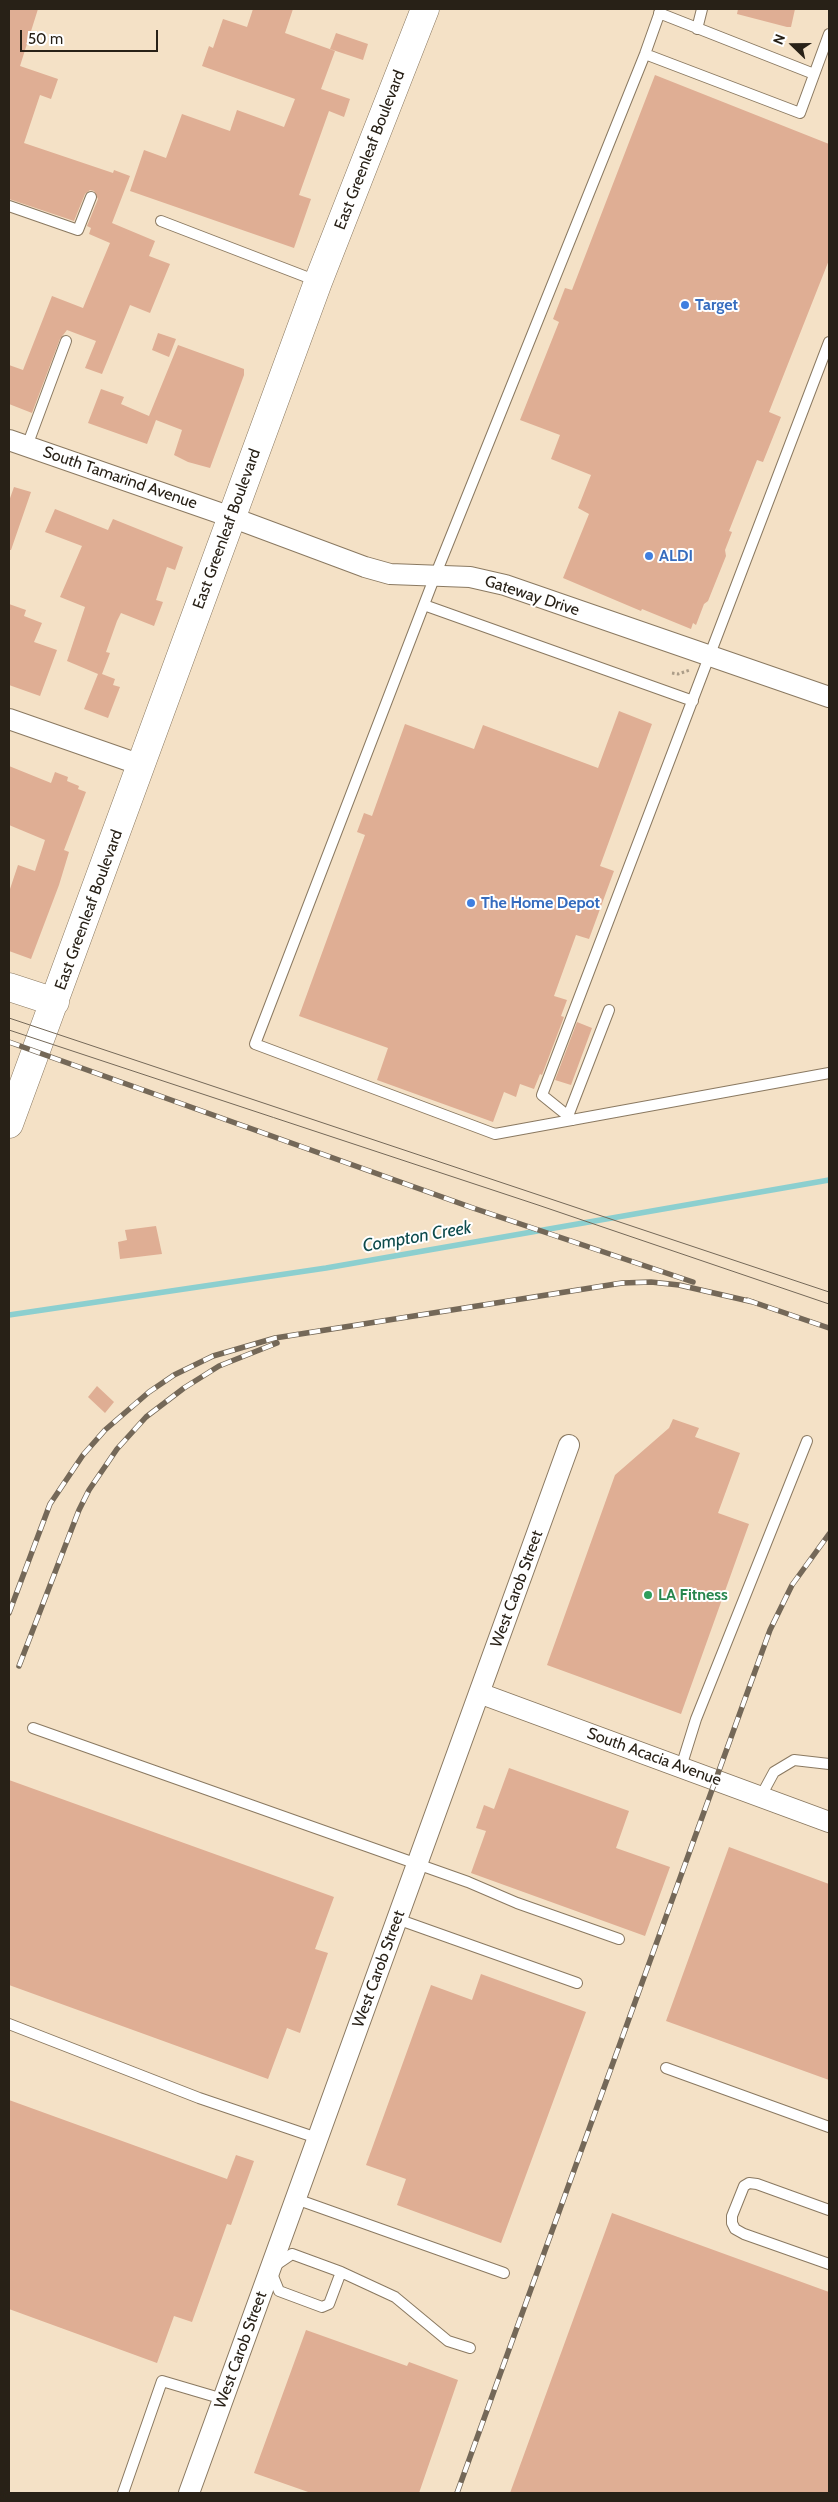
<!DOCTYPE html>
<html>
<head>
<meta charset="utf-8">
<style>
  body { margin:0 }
  #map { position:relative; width:838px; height:2502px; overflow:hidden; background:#f4e1c6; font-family:Cabin,sans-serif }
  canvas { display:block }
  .frame { position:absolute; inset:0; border:10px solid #282117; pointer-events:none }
  .north { position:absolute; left:768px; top:20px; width:50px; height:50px; -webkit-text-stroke:4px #fff; paint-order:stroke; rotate:292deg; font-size:14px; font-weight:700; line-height:20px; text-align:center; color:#282117 }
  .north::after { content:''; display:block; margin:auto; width:18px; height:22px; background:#282117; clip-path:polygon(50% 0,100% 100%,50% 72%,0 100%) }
  .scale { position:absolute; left:20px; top:30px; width:138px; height:22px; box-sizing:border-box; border:2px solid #282117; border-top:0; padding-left:6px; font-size:15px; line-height:18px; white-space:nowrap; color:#282117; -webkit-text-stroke:4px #fff; paint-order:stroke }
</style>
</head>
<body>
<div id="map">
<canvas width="838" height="2502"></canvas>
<div class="frame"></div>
<div class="north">N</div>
<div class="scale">50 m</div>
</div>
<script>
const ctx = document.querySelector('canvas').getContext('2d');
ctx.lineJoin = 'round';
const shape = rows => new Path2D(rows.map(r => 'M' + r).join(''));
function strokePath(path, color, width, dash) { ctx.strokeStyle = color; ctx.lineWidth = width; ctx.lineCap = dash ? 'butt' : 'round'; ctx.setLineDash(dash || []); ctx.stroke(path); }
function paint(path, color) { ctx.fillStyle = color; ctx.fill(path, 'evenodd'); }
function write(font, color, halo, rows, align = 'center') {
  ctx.font = font + ' Cabin,sans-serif'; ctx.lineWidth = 4; ctx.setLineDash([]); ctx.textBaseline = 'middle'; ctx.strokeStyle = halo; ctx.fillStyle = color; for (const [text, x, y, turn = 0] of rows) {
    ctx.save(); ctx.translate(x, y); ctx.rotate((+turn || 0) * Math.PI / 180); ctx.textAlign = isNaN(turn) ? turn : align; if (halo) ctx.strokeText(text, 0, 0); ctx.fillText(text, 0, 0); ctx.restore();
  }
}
strokePath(shape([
  [9,1315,326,1268,829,1180]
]), '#8ccfcf', 5.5);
paint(shape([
  [9,9,38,9,20,66,58,79,51,99,40,95,24,143,113,173,114,170,130,176,112,223,155,241,149,256,170,264,150,313,130,305,102,374,85,368,96,341,67,330,60,339,32,413,9,404,9,365,23,370,52,296,83,308,110,243,89,234,91,228,87,226,98,199,94,191,90,190,85,194,74,221,9,199],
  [253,9,293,9,285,33,335,51,321,89,350,99,344,117,329,111,299,195,311,199,294,248,130,191,144,150,166,158,182,114,230,131,237,110,284,127,295,99,202,66,209,46,213,48,223,19,247,27],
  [738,9,795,9,791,27,787,27,737,14],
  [336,33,368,44,363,60,330,49],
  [655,75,829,144,829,260,769,412,781,417,763,462,757,460,729,531,732,532,725,550,726,556,708,601,704,604,696,625,693,623,691,629,642,609,641,611,563,578,589,514,578,508,591,475,551,459,560,435,520,420,559,322,553,319,565,288,572,290],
  [158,333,176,339,169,357,152,350],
  [178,345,244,369,244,375,210,468,188,462,174,455,182,430,156,420,147,444,88,423,101,389,124,397,121,404,149,416],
  [14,487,31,492,11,550,9,550,9,501],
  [55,509,108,530,113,519,183,547,175,570,167,567,156,600,163,602,154,626,121,613,117,621,106,652,110,653,102,674,115,679,113,685,120,687,108,718,84,709,98,674,67,661,85,607,60,597,82,546,45,532],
  [9,604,26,610,24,616,42,623,34,642,57,650,40,696,9,685],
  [619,711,652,724,600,866,614,871,589,939,576,935,554,996,567,1000,561,1016,564,1017,542,1075,540,1074,534,1089,520,1084,516,1097,504,1092,493,1122,377,1080,388,1048,299,1016,365,835,357,832,364,813,372,816,405,724,474,749,483,725,598,768],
  [9,766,51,783,55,772,68,777,67,781,79,786,78,789,86,792,64,850,69,852,59,885,31,959,9,951,9,892,18,865,35,871,45,840,9,825],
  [577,1022,592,1028,571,1085,555,1080],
  [156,1226,162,1254,120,1259,118,1242,127,1240,125,1230],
  [97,1386,114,1402,105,1413,88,1397],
  [673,1419,699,1428,695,1437,740,1453,718,1513,749,1524,681,1714,547,1665,615,1475,669,1428],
  [509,1768,629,1811,616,1848,670,1867,645,1936,471,1873,486,1831,476,1828,484,1805,494,1809],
  [9,1780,334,1897,315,1949,328,1953,300,2033,287,2028,268,2079,9,1985],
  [729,1847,829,1884,829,2080,666,2021],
  [481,1974,586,2012,501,2243,397,2205,406,2179,366,2165,431,1985,472,2000],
  [9,2100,227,2179,236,2155,254,2161,231,2225,227,2224,192,2322,174,2316,157,2363,9,2309],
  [612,2213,829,2292,829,2493,510,2493],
  [306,2330,407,2366,409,2362,458,2380,419,2493,311,2493,254,2473]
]), '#dfae94');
const lane = shape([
  [661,9,645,54,435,576,255,1044,495,1134,829,1073],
  [659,13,814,74],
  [697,29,702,9],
  [645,54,800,113,829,34],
  [9,206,78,230,91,197],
  [161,221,317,281],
  [27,446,66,341],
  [424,605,693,701],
  [568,1116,609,1010],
  [573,1120,542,1095,829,342],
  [33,1728,468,1882,517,1903,619,1939],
  [681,1767,696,1719,807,1441],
  [761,1796,774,1772,794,1760,829,1764],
  [397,1919,577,1983],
  [9,2024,199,2098,317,2138],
  [666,2068,829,2127],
  [296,2199,504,2273],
  [829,2210,757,2184,749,2183,744,2186,732,2216,732,2223,735,2229,744,2234,829,2264],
  [292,2254,341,2272,329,2304,322,2307,279,2291,270,2269,292,2254],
  [341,2272,395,2297,448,2341,470,2348],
  [123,2493,162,2381,223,2399]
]);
const street = shape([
  [9,440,231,517,365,567,390,574,470,577,505,585,829,697],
  [9,719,141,765],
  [479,1693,829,1822],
  [189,2493,569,1445]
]);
const secondary = shape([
  [9,987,55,1002],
  [9,1124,318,282,425,9]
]);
strokePath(lane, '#8a7961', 12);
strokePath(street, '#8a7961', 22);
strokePath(secondary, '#8a7961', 29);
strokePath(shape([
  [672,673,678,674,690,670]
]), '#ac9d88', 3, [2.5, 2.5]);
strokePath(lane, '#fff', 10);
strokePath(street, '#fff', 20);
strokePath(secondary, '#fff', 28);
strokePath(shape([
  [9,1018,829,1292],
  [9,1030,538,1205,829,1304]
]), '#746858', 1);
const rail = shape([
  [9,1042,473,1208,693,1282],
  [747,1300,829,1328],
  [9,1613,50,1504,83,1455,105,1430,149,1392,174,1375,213,1356,275,1338,622,1283,651,1282,679,1285,753,1302],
  [19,1666,79,1510,89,1490,117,1449,146,1417,184,1388,219,1366,277,1343],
  [457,2493,770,1630,792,1585,829,1534]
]);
strokePath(rail, '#746858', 5.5);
strokePath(rail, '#fff', 4, [11]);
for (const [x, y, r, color] of [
  [685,305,5,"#3f7fe0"],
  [649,556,5,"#3f7fe0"],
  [471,903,5,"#3f7fe0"],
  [648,1595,5,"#2e9e5b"]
]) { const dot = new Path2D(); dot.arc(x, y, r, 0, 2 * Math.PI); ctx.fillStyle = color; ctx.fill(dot); strokePath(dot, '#fff', 2); }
write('16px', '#282117', '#fff', [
  ["East Greenleaf Boulevard",370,150,-69],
  ["South Tamarind Avenue",120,478,19],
  ["East Greenleaf Boulevard",227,529,-70],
  ["Gateway Drive",532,596,18],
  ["East Greenleaf Boulevard",89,910,-70],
  ["West Carob Street",517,1589,-70],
  ["South Acacia Avenue",654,1757,20],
  ["West Carob Street",379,1969,-70],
  ["West Carob Street",241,2350,-70]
]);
write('bold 16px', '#366cbe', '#fff', [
  ["Target",695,305],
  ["ALDI",659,556],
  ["The Home Depot",481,903]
], 'left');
write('bold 16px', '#27864d', '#fff', [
  ["LA Fitness",658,1595]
], 'left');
write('italic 18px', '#0e4b4c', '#fff', [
  ["Compton Creek",417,1237,-10]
]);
</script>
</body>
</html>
